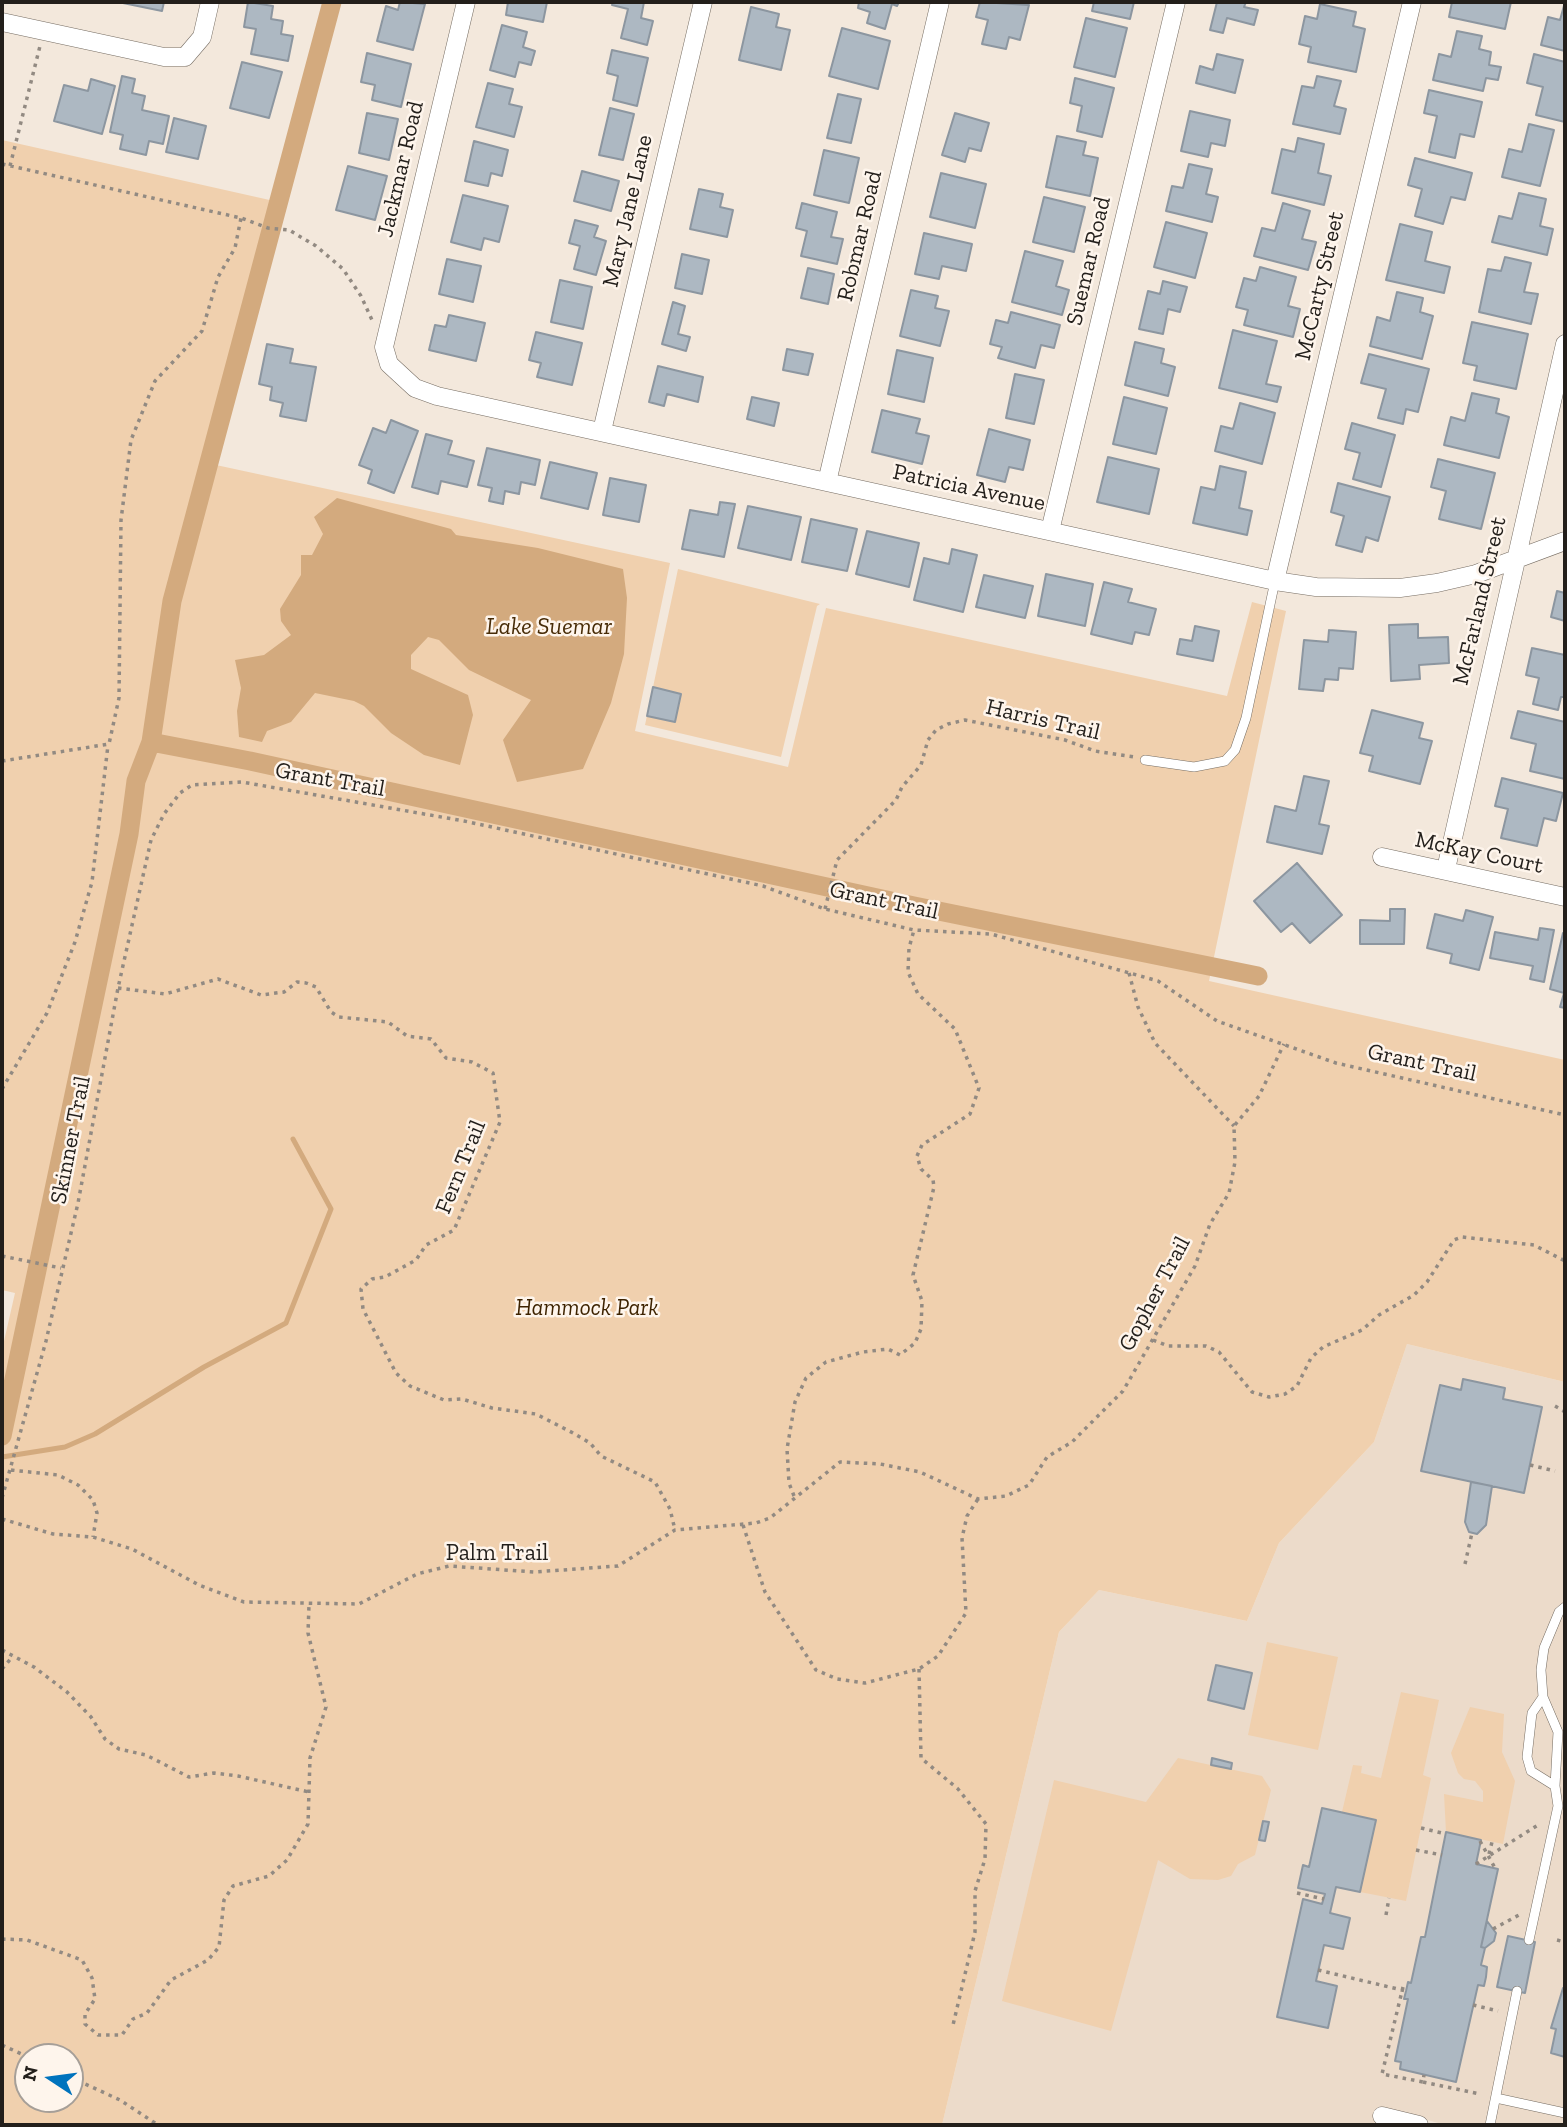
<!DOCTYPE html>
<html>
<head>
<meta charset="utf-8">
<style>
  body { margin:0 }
  #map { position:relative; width:1567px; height:2127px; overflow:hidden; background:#f3e8dc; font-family:"Zilla Slab",serif }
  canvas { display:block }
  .frame { position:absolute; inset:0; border:4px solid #231f1b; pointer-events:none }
  .north { position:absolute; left:14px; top:2043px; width:70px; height:70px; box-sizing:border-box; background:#fef5ec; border:2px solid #a69f98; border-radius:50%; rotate:283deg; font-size:19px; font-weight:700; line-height:28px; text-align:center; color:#231f1b }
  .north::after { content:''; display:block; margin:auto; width:24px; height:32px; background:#0073bd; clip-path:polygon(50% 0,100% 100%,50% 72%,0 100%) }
</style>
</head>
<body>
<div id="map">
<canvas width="1567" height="2127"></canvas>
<div class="frame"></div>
<div class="north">N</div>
</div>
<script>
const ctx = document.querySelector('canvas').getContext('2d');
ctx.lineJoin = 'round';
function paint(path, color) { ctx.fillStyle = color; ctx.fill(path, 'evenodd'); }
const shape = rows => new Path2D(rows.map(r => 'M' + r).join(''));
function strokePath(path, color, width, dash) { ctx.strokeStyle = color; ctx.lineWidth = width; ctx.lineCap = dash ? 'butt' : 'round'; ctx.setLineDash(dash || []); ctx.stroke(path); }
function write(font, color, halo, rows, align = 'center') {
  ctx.font = font + ' "Zilla Slab",serif'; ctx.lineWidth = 5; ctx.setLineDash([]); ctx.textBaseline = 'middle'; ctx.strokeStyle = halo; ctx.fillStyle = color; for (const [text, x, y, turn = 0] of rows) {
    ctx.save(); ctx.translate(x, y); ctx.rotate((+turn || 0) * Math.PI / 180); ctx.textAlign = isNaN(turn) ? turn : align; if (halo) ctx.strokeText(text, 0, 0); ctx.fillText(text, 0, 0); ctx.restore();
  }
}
paint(shape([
  [1407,1344,1565,1382,1565,2125,1445,2125,1379,2106,1374,2125,942,2125,1059,1632,1099,1590,1247,1621,1279,1543,1374,1442]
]), '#ecdbca');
paint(shape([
  [2,140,283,203,216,465,670,563,635,731,788,767,826,608,1227,696,1252,602,1286,611,1209,981,1565,1060,1565,1382,1407,1344,1374,1442,1279,1543,1247,1621,1099,1590,1059,1632,942,2125,2,2125,2,1350,15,1293,2,1290],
  [28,2057,70,2057,70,2099,28,2099],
  [678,569,820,604,817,606,781,757,645,725],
  [1267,1642,1338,1657,1318,1750,1248,1735],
  [1401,1692,1439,1700,1423,1775,1431,1778,1406,1901,1360,1892,1376,1820,1342,1812,1353,1765,1362,1766,1361,1773,1381,1778],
  [1470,1707,1504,1714,1502,1752,1515,1781,1503,1844,1446,1832,1444,1794,1483,1802,1483,1791,1475,1781,1464,1779,1458,1773,1451,1753],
  [1178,1758,1262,1776,1271,1790,1255,1855,1238,1864,1231,1876,1218,1880,1190,1879,1158,1860,1111,2031,1002,2001,1054,1780,1146,1802]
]), '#f0d0ae');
paint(shape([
  [337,498,451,529,456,535,538,548,623,569,627,598,624,654,611,703,583,769,517,782,503,740,531,700,469,670,439,640,428,637,411,655,411,669,468,695,473,715,460,765,424,755,391,733,364,706,354,701,315,693,291,722,267,731,262,742,239,737,237,711,241,688,235,660,264,655,291,635,281,621,280,609,301,575,301,555,312,555,323,534,314,517]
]), '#d3aa7e');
strokePath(shape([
  [2,1457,65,1447,95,1434,204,1367,286,1323,331,1209,293,1139]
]), '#d3aa7e', 5);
strokePath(shape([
  [151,742,250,761,914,906,1258,976],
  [2,1436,129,834,136,781,151,742,172,601,332,2]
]), '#d3aa7e', 19);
const building = shape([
  [118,2,164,2,162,11,118,2],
  [248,2,273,6,271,19,283,21,281,34,293,36,288,61,251,54,256,29,244,27,248,2],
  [400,2,425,4,413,50,377,41,386,6,398,10,400,2],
  [508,2,547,2,543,22,506,15,508,2],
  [613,2,644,2,641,18,653,21,647,45,621,38,628,9,612,5,613,2],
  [859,2,899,2,897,6,892,4,885,29,867,23,870,12,858,8,859,2],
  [980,2,1029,5,1020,40,1009,37,1006,49,982,44,988,20,976,17,980,2],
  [1094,2,1134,2,1130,19,1092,11,1094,2],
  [1217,2,1246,2,1244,7,1258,10,1254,25,1227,18,1223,33,1210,30,1217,2],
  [1452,2,1511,2,1505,29,1449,17,1452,2],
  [1565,2,1565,51,1541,45,1548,17,1560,20,1565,2],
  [1320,4,1356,12,1353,26,1365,29,1356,72,1308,62,1311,47,1299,44,1305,16,1317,19,1320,4],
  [751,7,779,14,776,27,790,30,781,70,739,60,751,7],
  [1086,18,1127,28,1115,77,1074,67,1086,18],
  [502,25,527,32,523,47,535,51,531,65,519,62,515,77,490,70,502,25],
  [842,28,890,41,878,89,829,76,842,28],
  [1457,31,1482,36,1479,49,1491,52,1489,65,1501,67,1498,80,1486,78,1483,91,1433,80,1439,54,1451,57,1457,31],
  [612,50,648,58,637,106,613,100,618,76,607,73,612,50],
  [367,53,411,64,401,107,372,100,375,85,361,82,367,53],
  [1217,54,1243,60,1235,93,1196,83,1200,66,1213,70,1217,54],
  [1534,54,1565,62,1565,122,1536,115,1543,87,1527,83,1534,54],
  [242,62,282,72,269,118,230,108,242,62],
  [122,76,135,79,132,93,145,96,142,110,169,116,163,144,149,141,146,155,120,149,123,135,110,132,122,76],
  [1317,76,1341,81,1334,106,1346,109,1340,134,1293,124,1302,86,1314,88,1317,76],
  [1075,78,1114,88,1102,137,1077,131,1082,106,1070,103,1075,78],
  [91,79,115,86,102,134,54,121,64,85,88,91,91,79],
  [488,83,513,89,509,104,522,107,514,137,476,127,488,83],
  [1429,90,1482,102,1474,137,1460,134,1455,158,1429,152,1437,116,1424,113,1429,90],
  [838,94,861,99,851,143,827,138,838,94],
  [610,108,634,114,623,160,599,155,610,108],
  [1190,111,1230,120,1225,146,1211,143,1208,157,1181,151,1190,111],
  [367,113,398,119,389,160,359,153,367,113],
  [955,113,989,123,981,151,969,148,965,162,942,155,955,113],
  [174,118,206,126,198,159,166,152,174,118],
  [1529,124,1554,130,1540,186,1502,177,1509,149,1522,152,1529,124],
  [1057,136,1086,142,1083,155,1098,158,1090,196,1046,187,1057,136],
  [1298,138,1324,144,1318,173,1331,176,1324,205,1272,193,1282,149,1295,152,1298,138],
  [474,141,508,150,502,176,491,173,488,186,465,181,474,141],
  [824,150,859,158,849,203,814,195,824,150],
  [1415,158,1472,173,1465,200,1451,197,1443,224,1415,216,1422,189,1408,185,1415,158],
  [1189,164,1212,169,1206,194,1218,197,1212,222,1166,211,1172,186,1183,188,1189,164],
  [348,166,387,176,375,220,336,210,348,166],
  [582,171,619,181,611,211,574,201,582,171],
  [941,173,986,184,975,228,930,217,941,173],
  [699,189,723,194,720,207,733,210,727,237,690,229,699,189],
  [1519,193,1546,199,1540,226,1553,229,1547,255,1492,242,1499,216,1512,219,1519,193],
  [463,195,508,206,499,242,484,238,481,250,451,242,463,195],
  [1044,197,1085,207,1074,252,1033,242,1044,197],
  [802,203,837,212,831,237,843,239,837,264,801,256,807,231,796,228,802,203],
  [1283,203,1310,211,1302,239,1316,242,1308,270,1254,256,1262,228,1275,231,1283,203],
  [575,220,598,226,594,237,606,241,596,275,574,269,580,246,569,243,575,220],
  [1166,222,1207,233,1195,278,1154,267,1166,222],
  [1400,224,1432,232,1425,261,1450,267,1444,293,1386,280,1400,224],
  [924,233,972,244,966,271,942,266,939,279,915,274,924,233],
  [1025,251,1063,261,1056,286,1069,290,1062,315,1012,302,1025,251],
  [682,254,709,260,702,294,675,288,682,254],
  [1505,257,1531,263,1524,292,1538,294,1531,324,1479,312,1488,269,1501,271,1505,257],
  [447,259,481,266,473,302,439,294,447,259],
  [1260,267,1296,277,1288,306,1300,309,1293,337,1244,325,1248,310,1236,307,1244,278,1256,281,1260,267],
  [808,268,834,274,828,304,801,298,808,268],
  [560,280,592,287,583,329,551,322,560,280],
  [1163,281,1187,287,1180,312,1168,309,1163,334,1139,329,1148,291,1160,294,1163,281],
  [911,290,938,296,935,308,949,311,940,346,900,336,911,290],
  [1397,292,1423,298,1420,312,1433,316,1422,359,1370,346,1377,317,1390,321,1397,292],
  [673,302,685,306,678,334,690,337,686,351,662,344,673,302],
  [1011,312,1060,325,1054,348,1041,345,1035,368,998,358,1002,347,990,344,996,320,1008,323,1011,312],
  [449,315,485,323,476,361,429,350,435,325,446,327,449,315],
  [1472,322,1528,334,1516,389,1474,380,1477,366,1463,363,1472,322],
  [1233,330,1277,341,1266,384,1281,387,1277,402,1219,388,1233,330],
  [536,332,582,343,572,385,537,377,541,363,529,360,536,332],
  [1135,342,1164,349,1161,363,1175,367,1168,396,1125,385,1135,342],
  [267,344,293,349,290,363,316,367,306,421,280,416,283,403,270,400,272,387,259,384,267,344],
  [787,349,813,354,808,375,783,370,787,349],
  [897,350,933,358,924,402,888,394,897,350],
  [1369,354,1429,369,1418,412,1406,409,1403,424,1378,418,1386,389,1361,383,1369,354],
  [658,366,703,377,698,402,667,394,664,406,649,402,658,366],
  [1015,374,1044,380,1034,424,1006,418,1015,374],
  [1472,393,1499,399,1496,413,1509,417,1499,458,1444,445,1451,417,1465,421,1472,393],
  [752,397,779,403,774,426,747,419,752,397],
  [1124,397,1167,408,1156,454,1113,444,1124,397],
  [1240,403,1275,413,1262,464,1215,451,1221,426,1233,429,1240,403],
  [882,410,920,419,916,433,929,436,922,464,872,452,882,410],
  [391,420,418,431,394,493,368,483,372,470,359,465,373,428,386,433,391,420],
  [1352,423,1395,435,1381,487,1353,479,1360,453,1345,449,1352,423],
  [989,429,1030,440,1023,470,1009,467,1005,482,977,475,989,429],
  [426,434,452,441,448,454,474,461,467,487,441,481,438,494,412,487,426,434],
  [487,448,540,460,535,485,521,482,519,494,505,491,503,504,489,501,492,488,478,485,487,448],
  [1108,457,1159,469,1149,514,1097,502,1108,457],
  [1438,459,1495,473,1481,529,1439,519,1446,491,1431,487,1438,459],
  [550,462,597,473,588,509,541,498,550,462],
  [1220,466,1246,472,1239,508,1252,511,1247,535,1193,523,1201,487,1215,490,1220,466],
  [610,478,646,485,639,522,603,515,610,478],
  [1338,483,1390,497,1378,541,1366,537,1362,552,1336,545,1344,516,1331,512,1338,483],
  [720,502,735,504,724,557,682,549,690,510,718,515,720,502],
  [748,506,801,517,791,560,738,548,748,506],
  [811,519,857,529,847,571,802,562,811,519],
  [867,531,919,543,909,587,856,574,867,531],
  [952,549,977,555,963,612,914,600,924,558,949,564,952,549],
  [1046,574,1093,584,1085,626,1038,616,1046,574],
  [984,575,1033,586,1025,618,976,607,984,575],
  [1104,582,1132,589,1128,602,1156,609,1149,635,1135,632,1132,644,1091,634,1104,582],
  [1557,591,1565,593,1565,621,1551,617,1557,591],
  [1418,624,1418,638,1448,637,1449,663,1419,665,1420,679,1391,681,1389,625,1418,624],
  [1195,626,1219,631,1213,661,1177,654,1180,639,1192,641,1195,626],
  [1329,630,1356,632,1353,669,1339,668,1338,680,1325,679,1323,691,1299,689,1304,640,1328,642,1329,630],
  [1532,648,1565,655,1565,697,1561,697,1558,710,1533,704,1539,678,1526,675,1532,648],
  [653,687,681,694,675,722,647,716,653,687],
  [1372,710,1423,723,1419,738,1432,741,1420,784,1369,771,1373,756,1360,753,1372,710],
  [1518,711,1565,722,1565,779,1530,771,1536,744,1511,738,1518,711],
  [1304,776,1329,781,1319,824,1329,826,1322,854,1267,842,1275,806,1296,811,1304,776],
  [1502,778,1563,793,1556,821,1544,818,1537,846,1501,838,1508,809,1495,806,1502,778],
  [1297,863,1342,915,1310,943,1292,923,1281,932,1254,901,1297,863],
  [1390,909,1405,909,1404,944,1360,944,1360,920,1390,921,1390,909],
  [1466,910,1493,917,1479,970,1450,963,1452,954,1427,948,1435,914,1463,921,1466,910],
  [1540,928,1554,930,1544,982,1530,979,1533,966,1490,958,1495,932,1538,940,1540,928],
  [1563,933,1565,933,1565,1008,1560,1007,1564,993,1550,989,1563,933],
  [1463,1379,1505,1388,1503,1399,1542,1407,1524,1493,1421,1471,1440,1385,1461,1390,1463,1379],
  [1471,1482,1492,1486,1486,1525,1477,1534,1469,1532,1465,1522,1471,1482],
  [1216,1665,1252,1673,1244,1709,1208,1700,1216,1665],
  [1212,1758,1232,1763,1231,1769,1211,1765,1212,1758],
  [1322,1808,1376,1820,1360,1892,1336,1887,1330,1913,1350,1918,1343,1949,1324,1945,1316,1981,1337,1986,1328,2028,1277,2017,1303,1899,1322,1904,1325,1894,1298,1888,1303,1865,1309,1867,1322,1808],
  [1263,1821,1269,1822,1265,1841,1259,1840,1263,1821],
  [1446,1832,1481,1840,1476,1864,1498,1869,1481,1947,1485,1948,1481,1965,1487,1967,1486,1977,1484,1986,1478,1985,1456,2082,1400,2069,1401,2062,1395,2061,1408,1999,1404,1999,1406,1991,1408,1982,1411,1983,1421,1937,1425,1937,1446,1832],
  [1487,1921,1496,1933,1494,1941,1485,1948,1481,1947,1487,1921],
  [1508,1936,1535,1942,1525,1993,1497,1987,1508,1936],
  [1563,1988,1565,1989,1565,2057,1551,2053,1556,2029,1551,2028,1563,1988]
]);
paint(building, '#adb8c2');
strokePath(building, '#8c96a0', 2);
const lane = shape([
  [1145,760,1194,767,1225,761,1235,750,1246,718,1275,581],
  [1543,1697,1532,1713,1527,1757,1531,1771,1555,1786],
  [1529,1940,1558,1806,1555,1786,1558,1732,1543,1697,1541,1670,1544,1648,1559,1612,1565,1607],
  [1496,2098,1565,2113],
  [1490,2125,1517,1991]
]);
const street = shape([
  [466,2,384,347,389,364,415,388,437,396,1275,581,1316,587,1400,588,1437,583,1476,574,1565,541],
  [2,22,164,57,185,57,202,37,210,2],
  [602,431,703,2],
  [827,482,940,2],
  [1050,531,1176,2],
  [1275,581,1412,2],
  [1382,857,1565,897],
  [1446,869,1565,344],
  [1382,2116,1419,2125]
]);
strokePath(lane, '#766d63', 10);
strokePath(street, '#766d63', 19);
strokePath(shape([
  [2,164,241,218,268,228,289,230,316,246,343,269,361,296,372,320],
  [10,166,40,46],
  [2,761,109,744,119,698,121,520,131,440,155,381,202,331,218,277,235,248,241,218],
  [825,909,837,860,896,800,902,787,921,765,928,740,936,730,948,724,965,720,1065,740,1095,751,1134,757],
  [1129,973,1138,1007,1155,1043,1234,1126],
  [118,988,165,994,218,979,261,995,284,992,297,982,306,983,316,987,331,1012,339,1017,388,1022,407,1036,431,1039,446,1058,472,1062,493,1073,500,1122,454,1230,426,1245,416,1260,385,1277,372,1279,361,1289,363,1309,396,1373,410,1386,444,1400,462,1399,492,1408,536,1414,573,1433,590,1443,601,1456,655,1482,670,1509,675,1530],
  [2,1089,47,1013,75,942,92,882,108,745],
  [2,1256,61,1268],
  [1153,1340,1168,1346,1206,1346,1219,1352,1252,1392,1269,1397,1285,1394,1297,1386,1311,1358,1323,1347,1362,1330,1379,1315,1414,1295,1427,1282,1454,1240,1462,1237,1534,1245,1565,1261],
  [1555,1406,1564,1411,1565,1416],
  [1530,1465,1555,1471],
  [11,1470,58,1475,78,1485,93,1500,97,1513,93,1537],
  [794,1496,789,1483,787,1449,795,1402,806,1378,826,1362,863,1352,888,1349,900,1355,915,1343,921,1329,922,1301,913,1275,934,1187,933,1180,921,1169,917,1156,922,1145,970,1114,979,1088,955,1029,918,994,908,972,909,948,914,930],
  [2,1498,46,1341,78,1203,118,988,151,840,164,814,180,793,192,785,242,782,464,821,763,886,825,909,914,930,991,934,1158,981,1217,1021,1336,1063,1565,1115],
  [2,1519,53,1534,93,1537,132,1549,199,1585,244,1602,359,1604,417,1574,449,1566,534,1572,618,1566,675,1530,756,1523,770,1518,840,1462,880,1464,920,1472,978,1499,1006,1496,1029,1485,1047,1457,1072,1442,1123,1391,1195,1266,1210,1224,1229,1193,1235,1162,1234,1126,1259,1096,1284,1044],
  [743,1525,765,1592,816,1670,837,1679,865,1683,919,1669,938,1656,966,1613,962,1538,967,1516,978,1499],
  [1465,1564,1472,1533],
  [2,1650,34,1667,67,1692,91,1717,105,1739,119,1749,146,1755,189,1777,214,1773,238,1776,309,1792],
  [2,1669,13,1656],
  [919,1669,921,1758,958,1789,986,1824,985,1859,975,1891,975,1932,953,2025],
  [1421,1828,1446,1834],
  [1480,1841,1495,1868],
  [1416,1850,1442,1855],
  [1489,1854,1492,1842],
  [1476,1864,1538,1825],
  [1297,1893,1324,1899],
  [1386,1915,1389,1898],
  [1493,1929,1519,1915],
  [2,1939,27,1940,82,1960,92,1978,95,1999,85,2014,85,2024,98,2035,122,2035,133,2019,147,2013,171,1980,208,1960,219,1947,224,1900,233,1886,269,1876,287,1860,308,1824,310,1758,326,1707,308,1633,309,1605],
  [1557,1940,1565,1942],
  [1318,1970,1406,1991],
  [1403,1987,1382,2074,1423,2082,1424,2075],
  [1473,2005,1498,2011],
  [2,2045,28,2057],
  [70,2077,120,2100,158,2125],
  [1423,2082,1480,2094]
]), '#928a82', 3.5, [3.5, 5]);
strokePath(lane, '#fff', 9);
strokePath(street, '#fff', 18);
write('23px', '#231f1b', '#fef5ec', [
  ["Jackmar Road",401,169,-77],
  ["Mary Jane Lane",628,211,-77],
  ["Robmar Road",860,236,-77],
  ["Suemar Road",1089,261,-77],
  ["McCarty Street",1320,286,-77],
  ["Patricia Avenue",969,488,12],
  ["McFarland Street",1480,601,-77],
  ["Harris Trail",1043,720,13],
  ["Grant Trail",330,780,10],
  ["McKay Court",1479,853,12],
  ["Grant Trail",884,901,12],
  ["Grant Trail",1422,1063,12],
  ["Skinner Trail",71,1140,-79],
  ["Fern Trail",461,1167,-68],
  ["Gopher Trail",1155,1294,-62],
  ["Palm Trail",497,1553]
]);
write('italic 23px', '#3e2300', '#fef5ec', [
  ["Hammock Park",587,1308]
]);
write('italic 24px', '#482c07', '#fef5ec', [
  ["Lake Suemar",549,627]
]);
</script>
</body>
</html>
